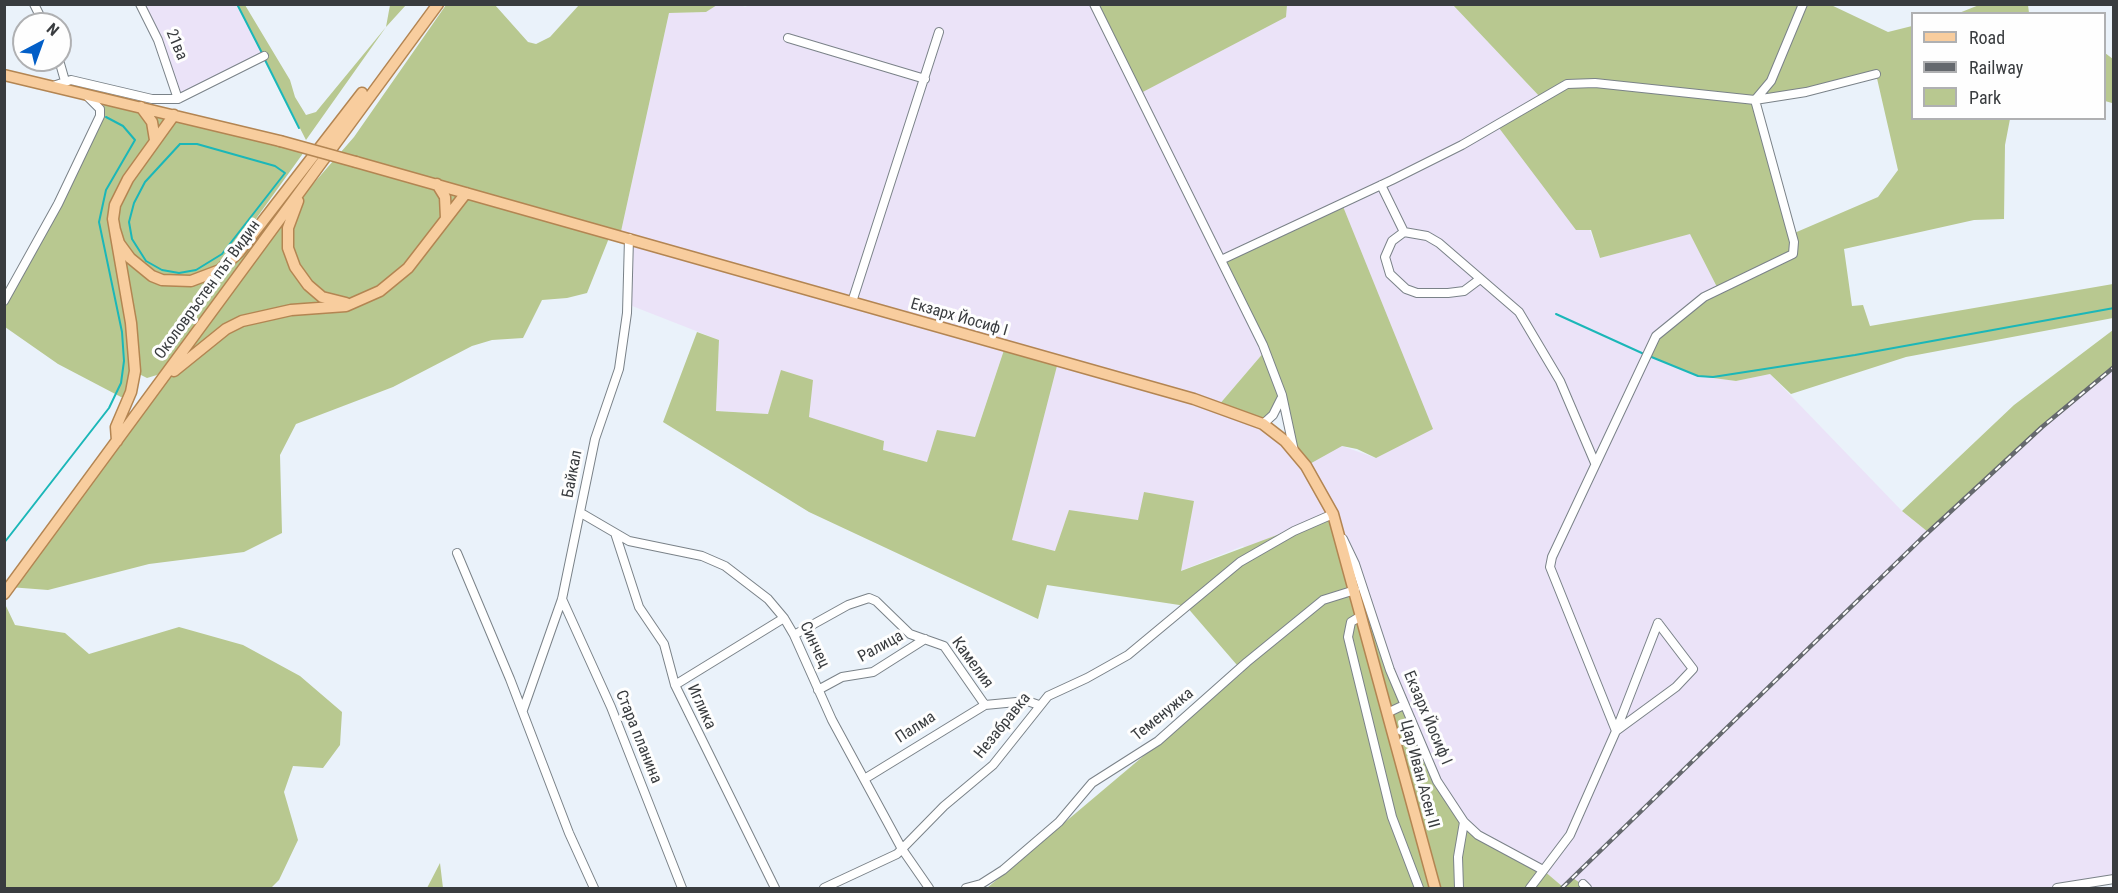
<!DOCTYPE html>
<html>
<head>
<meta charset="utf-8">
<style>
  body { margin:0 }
  #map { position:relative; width:2118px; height:893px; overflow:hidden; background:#eaf2fa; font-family:"Roboto Condensed",sans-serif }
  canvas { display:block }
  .frame { position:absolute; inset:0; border:6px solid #393c3f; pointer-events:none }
  .legend { position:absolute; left:1911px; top:12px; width:195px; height:108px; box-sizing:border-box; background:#fefefe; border:2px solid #afb0b2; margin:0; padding:8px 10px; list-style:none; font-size:18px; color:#393c3f }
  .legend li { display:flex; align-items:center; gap:12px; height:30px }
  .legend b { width:30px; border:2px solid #afb0b2 }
  .north { position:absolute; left:12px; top:12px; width:60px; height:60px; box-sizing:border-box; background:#fefefe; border:2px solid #afb0b2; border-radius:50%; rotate:41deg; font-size:16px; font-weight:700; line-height:24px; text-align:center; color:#393c3f }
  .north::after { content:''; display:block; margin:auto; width:21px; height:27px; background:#025ec7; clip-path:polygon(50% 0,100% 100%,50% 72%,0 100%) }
</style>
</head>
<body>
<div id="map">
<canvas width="2118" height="893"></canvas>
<div class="frame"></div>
<ul class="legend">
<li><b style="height:8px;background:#f8cd9e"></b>Road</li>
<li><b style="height:8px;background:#65696e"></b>Railway</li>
<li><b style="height:16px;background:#b8c890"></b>Park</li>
</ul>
<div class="north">N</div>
</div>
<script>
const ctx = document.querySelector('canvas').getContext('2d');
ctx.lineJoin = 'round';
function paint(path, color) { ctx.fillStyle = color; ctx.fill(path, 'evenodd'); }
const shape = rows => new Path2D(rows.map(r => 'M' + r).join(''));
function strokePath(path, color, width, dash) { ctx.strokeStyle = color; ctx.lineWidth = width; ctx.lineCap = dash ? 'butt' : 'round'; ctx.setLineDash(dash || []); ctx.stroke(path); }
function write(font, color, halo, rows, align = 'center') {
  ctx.font = font + ' "Roboto Condensed",sans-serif'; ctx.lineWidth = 6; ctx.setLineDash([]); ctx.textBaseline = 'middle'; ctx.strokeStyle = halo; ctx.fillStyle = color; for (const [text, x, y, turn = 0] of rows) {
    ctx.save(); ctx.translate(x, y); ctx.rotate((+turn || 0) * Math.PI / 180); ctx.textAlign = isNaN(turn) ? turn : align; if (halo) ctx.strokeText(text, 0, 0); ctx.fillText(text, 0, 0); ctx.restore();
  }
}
paint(shape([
  [147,4,237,5,264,56,178,99,142,8],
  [717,4,741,5,745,7,752,4,1094,5,1286,17,1287,5,1453,5,1541,98,1600,258,1690,233,1718,289,1647,355,1698,376,1736,381,1770,374,1902,511,1928,532,2042,427,2113,367,2113,879,2057,888,1563,887,1543,870,1478,835,1243,546,1180,571,1194,501,1138,520,1069,511,1056,551,1011,540,1005,347,975,437,927,462,883,450,884,441,808,417,782,370,768,414,716,411,719,340,627,304,629,238,620,236,669,13,706,12],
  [1265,351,1376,458,1342,446,1285,441,1218,406]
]), '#ebe3f8');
paint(shape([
  [1829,4,1888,32,1912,26,1912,118,2010,119,2005,145,2004,219,1974,220,1844,249,1852,306,1863,305,1870,326,2113,284,2113,318,1906,357,1791,394,1770,374,1736,381,1698,376,1647,355,1656,336,1718,289,1690,234,1600,258,1591,230,1576,230,1496,124,1541,98,1453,5],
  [1876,74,1898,170,1878,197,1792,234,1756,100],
  [237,5,245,5,290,80,295,97,306,115,316,112,386,27,390,5,406,5,386,27,306,140],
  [446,5,495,5,528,42,536,44,550,37,579,5,717,5,706,12,669,13,620,236,611,233,587,293,567,298,542,300,523,338,492,340,472,346,393,387,296,424,280,455,282,533,244,552,149,564,48,590,9,587,173,363,157,375,147,378,135,372,129,398,121,397,58,364,5,327,5,301,100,116,106,98,304,152,245,234,260,245,354,137],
  [1094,5,1287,5,1286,17,1139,94],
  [1979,5,2028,5,2029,13,1959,13],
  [2105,53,2113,59,2112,103,2105,101],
  [1342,204,1433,429,1376,458,1357,449,1342,446,1306,466,1294,451,1283,397,1263,424,1218,406,1265,351,1221,260],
  [2113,330,2113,367,2042,427,1928,532,1902,511,2014,405],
  [697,332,719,340,716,411,768,414,781,370,813,380,809,417,884,441,883,450,927,462,937,430,975,437,1005,347,1058,362,1012,540,1055,551,1069,510,1138,520,1144,492,1194,501,1181,571,1333,514,1432,767,1464,822,1543,870,1563,887,1573,878,1587,888,987,888,1243,672,1186,606,1047,585,1038,619,809,512,663,422],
  [5,604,15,625,65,633,89,654,179,627,243,645,300,676,342,712,340,745,323,768,293,766,284,792,298,840,279,880,271,888,5,888],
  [440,863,443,888,427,888]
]), '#b8c890');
strokePath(shape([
  [237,4,262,53],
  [264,58,299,128],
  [180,144,197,144,275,166,285,173,222,254,196,270,179,273,162,270,146,261,132,239,129,222,134,203,145,182,180,144],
  [1556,314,1644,354],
  [1649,356,1698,376,1713,377,1855,355,2114,308],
  [4,543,109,408,121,383,124,361,122,332,99,222,106,190,135,140,123,126,106,117]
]), '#1bb7b8', 2);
const minor = shape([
  [34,4,44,24],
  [140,4,158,40,178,99],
  [1094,4,1263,345,1282,395,1294,451],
  [788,38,925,79],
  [59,60,65,81],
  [53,86,71,80,152,99,178,99,264,56],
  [1381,185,1404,232,1427,236,1439,243,1519,312,1560,381,1595,463],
  [1404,232,1392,241,1385,257,1390,274,1406,289,1417,293,1448,293,1464,291,1480,279],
  [1221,260,1392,180,1462,145,1567,84,1595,83,1755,100,1771,81,1803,4],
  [4,301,58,204,100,116,100,109,87,96],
  [852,302,939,32],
  [1263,424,1273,415,1281,399],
  [581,513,629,541,702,556,725,566,768,599,784,618,794,635,832,720,902,849,929,888],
  [615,533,639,607,664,644,675,685,775,888],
  [1343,539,1355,564,1390,670,1437,781,1464,822,1478,835,1543,870],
  [457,553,510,679,569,833,594,888],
  [562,599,611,707,682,888],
  [1361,616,1351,622,1348,637,1392,817,1419,888],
  [1658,623,1693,669,1676,687,1616,731,1658,623],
  [794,635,848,605,869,598,876,601,910,634,944,646,985,705,1027,701,1039,705],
  [675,685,784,618],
  [818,690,842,677,873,672,925,639],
  [523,710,562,599,595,439,619,369,627,313,629,238],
  [1387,713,1404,705],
  [866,778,985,705],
  [1583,884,1587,888],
  [824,888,897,854,944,806,993,765,1048,696,1087,678,1128,655,1240,562,1294,531,1333,514],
  [966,888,981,884,1003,870,1059,822,1092,783,1158,741,1247,662,1323,600,1355,590],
  [1459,888,1458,857,1464,822],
  [1530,888,1570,835,1616,731,1550,567,1552,557,1656,336,1704,297,1793,254,1794,242,1755,100,1806,92,1876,74],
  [2057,888,2114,879]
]);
const major = shape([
  [4,75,280,141],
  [141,107,152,122,155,140],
  [356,162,1194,399,1263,424,1285,441,1306,466,1333,514,1435,888],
  [437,184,445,197,446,218],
  [298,201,288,228,288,248,295,267,308,285,322,297,346,303],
  [115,230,119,243,130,258,152,276,162,280,191,281,220,270,239,252,362,93],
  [174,371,226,329,242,321,291,310,346,306,380,291,408,268,466,193],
  [117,441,116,427,131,392,135,371,131,323,113,219,115,205,128,179,174,115],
  [4,594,438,4]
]);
strokePath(minor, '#7a8288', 10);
strokePath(major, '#b38552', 13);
strokePath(minor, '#fff', 8);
strokePath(major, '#f8cd9e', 10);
const rail = shape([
  [1562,888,1922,538,2042,427,2114,367]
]);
strokePath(rail, '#65696e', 4.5);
strokePath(rail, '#fefefe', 2, [7]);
const majorBridge = shape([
  [280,141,356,162]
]);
strokePath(majorBridge, '#b38552', 13, []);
strokePath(majorBridge, '#f8cd9e', 10);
write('16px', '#393c3f', '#fefefe', [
  ["21ва",176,45,67],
  ["Околовръстен път Видин",208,290,-54],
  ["Екзарх Йосиф I",959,318,16],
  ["Байкал",573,474,-79],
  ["Синчец",814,645,65],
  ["Ралица",881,647,-29],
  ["Камелия",972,663,54],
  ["Иглика",701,707,65],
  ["Теменужка",1163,715,-39],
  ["Екзарх Йосиф I",1427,718,67],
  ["Незабравка",1003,726,-51],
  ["Палма",916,728,-33],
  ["Стара планина",638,737,68],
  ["Цар Иван Асен II",1419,774,75]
]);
</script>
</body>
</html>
